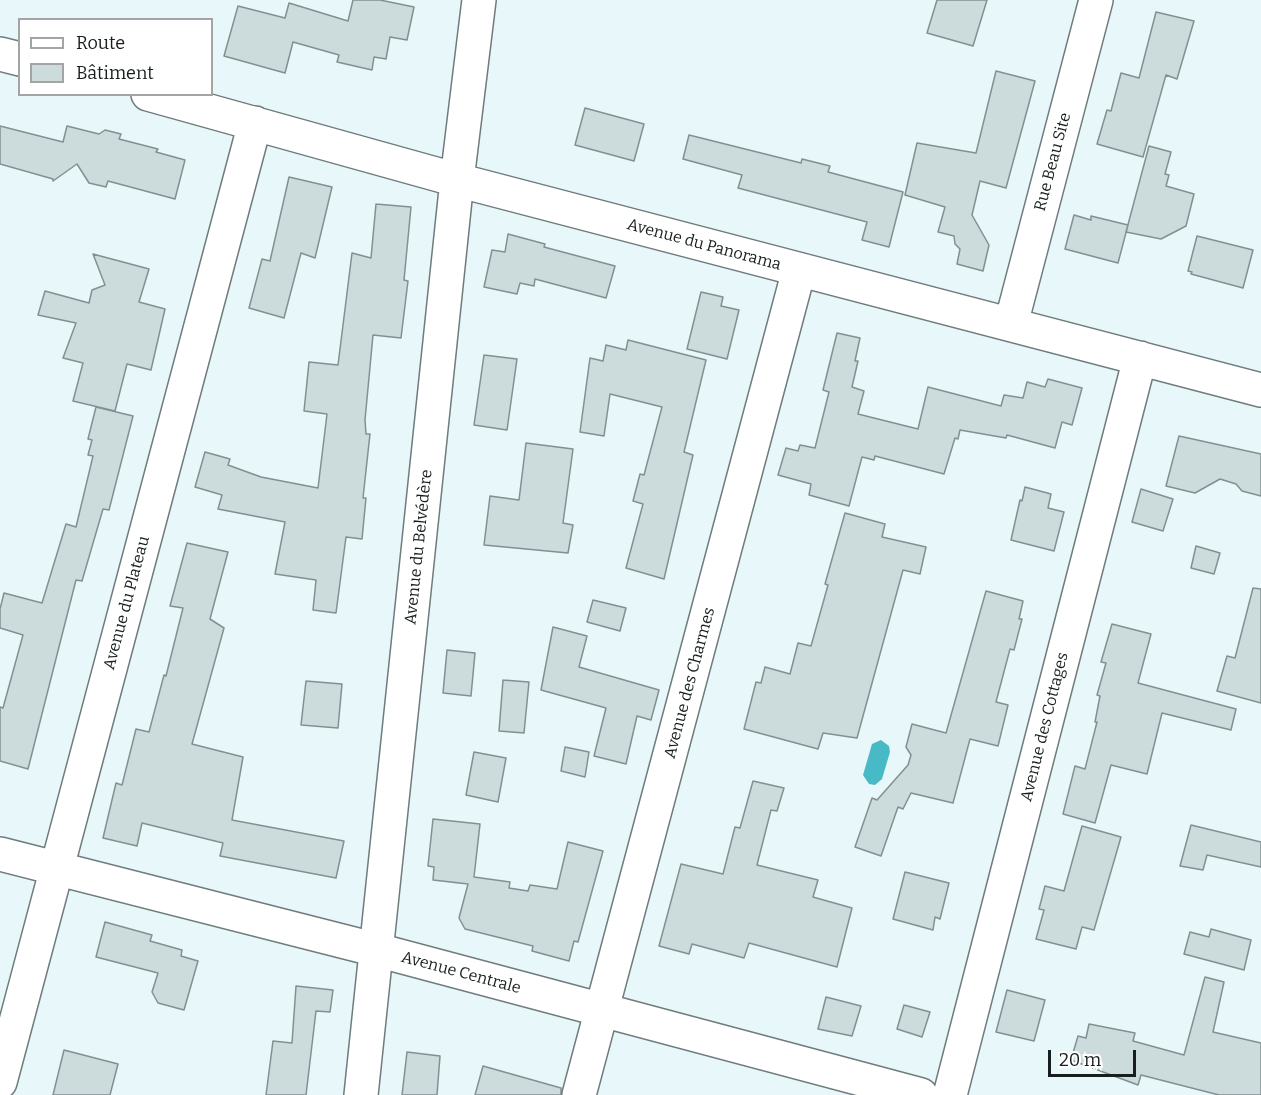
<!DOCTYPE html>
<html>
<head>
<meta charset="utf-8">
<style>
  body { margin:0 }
  #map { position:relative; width:1261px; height:1095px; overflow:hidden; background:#e8f7f9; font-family:Bitter,serif }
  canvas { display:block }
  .legend { position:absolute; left:18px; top:18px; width:195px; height:78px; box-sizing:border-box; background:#fff; border:2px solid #a3a5a5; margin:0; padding:8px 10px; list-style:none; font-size:18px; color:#181e1e }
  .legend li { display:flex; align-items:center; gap:12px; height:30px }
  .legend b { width:30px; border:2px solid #a3a5a5 }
  .scale { position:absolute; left:1048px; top:1050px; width:88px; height:27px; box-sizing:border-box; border:3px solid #181e1e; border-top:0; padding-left:8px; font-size:18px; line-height:21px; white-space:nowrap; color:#181e1e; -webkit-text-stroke:4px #fff; paint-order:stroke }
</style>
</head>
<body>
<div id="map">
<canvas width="1261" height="1095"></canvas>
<ul class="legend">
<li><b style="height:8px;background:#fff"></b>Route</li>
<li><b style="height:16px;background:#ccdbdc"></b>Bâtiment</li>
</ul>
<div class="scale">20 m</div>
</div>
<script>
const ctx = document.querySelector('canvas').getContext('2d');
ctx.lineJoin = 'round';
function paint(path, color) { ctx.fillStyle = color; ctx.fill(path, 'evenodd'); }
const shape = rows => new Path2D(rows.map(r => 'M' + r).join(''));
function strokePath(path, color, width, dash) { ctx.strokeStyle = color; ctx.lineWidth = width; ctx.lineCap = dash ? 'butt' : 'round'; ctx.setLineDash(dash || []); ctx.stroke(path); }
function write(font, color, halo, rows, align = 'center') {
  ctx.font = font + ' Bitter,serif'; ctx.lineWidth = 5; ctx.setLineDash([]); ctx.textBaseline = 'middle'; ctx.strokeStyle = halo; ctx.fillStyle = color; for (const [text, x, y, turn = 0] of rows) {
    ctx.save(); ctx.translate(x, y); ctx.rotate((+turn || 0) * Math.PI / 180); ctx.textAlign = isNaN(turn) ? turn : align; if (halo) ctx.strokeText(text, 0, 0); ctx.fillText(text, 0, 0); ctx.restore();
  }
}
paint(shape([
  [881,740,889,746,890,752,882,779,875,785,869,784,863,775,872,744]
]), '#48bac6');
const building = shape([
  [353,0,380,0,414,7,407,40,390,37,386,59,374,57,372,70,337,62,339,55,293,42,285,73,224,56,238,6,285,18,289,3,348,21,353,0],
  [937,0,987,0,973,46,927,33,937,0],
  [1156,12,1194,21,1177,79,1166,75,1143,157,1097,144,1107,110,1111,111,1121,73,1139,78,1156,12],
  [996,71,1035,81,1006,188,980,181,972,215,989,245,983,271,957,264,960,249,955,244,954,236,938,232,945,207,905,195,917,143,976,153,996,71],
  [585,108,644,124,634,161,575,145,585,108],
  [0,126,63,142,67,126,99,134,105,130,121,134,119,139,158,149,156,152,185,160,175,199,108,181,106,187,89,183,77,164,53,181,53,179,0,164,0,126],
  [689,135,801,163,802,159,830,166,828,172,903,192,889,247,862,240,867,222,738,188,742,175,683,159,689,135],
  [1149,146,1171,152,1165,174,1169,175,1166,186,1194,194,1186,226,1161,239,1126,232,1149,146],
  [289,177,332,187,315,258,301,253,284,318,249,308,262,259,270,261,289,177],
  [376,204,411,207,404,280,408,281,401,338,373,335,365,420,366,434,370,434,363,498,366,498,362,539,346,537,336,613,313,610,316,580,275,574,285,522,218,509,222,495,195,487,205,452,230,459,228,465,261,477,318,488,327,414,304,411,309,362,338,365,352,253,371,258,376,204],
  [1074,215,1091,220,1091,216,1128,225,1118,263,1065,249,1074,215],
  [508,234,545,244,544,247,615,266,606,298,535,279,534,286,520,283,517,294,484,287,492,250,505,252,508,234],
  [1197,236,1253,250,1243,288,1191,274,1192,272,1188,271,1197,236],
  [93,254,149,269,139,302,165,309,151,370,127,364,115,411,73,401,83,363,63,358,76,323,38,315,45,291,89,303,92,290,105,285,93,254],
  [701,292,723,297,721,306,739,310,727,359,687,349,701,292],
  [837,333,860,338,855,361,858,361,852,387,864,391,858,414,918,429,928,387,1001,406,1004,395,1023,398,1027,382,1045,387,1048,379,1082,388,1072,425,1062,422,1055,448,1007,435,1006,438,960,430,958,439,955,438,944,474,875,456,874,460,862,457,849,506,809,495,811,484,778,475,786,448,798,451,800,445,815,448,829,392,823,390,837,333],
  [628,340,706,360,684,452,693,455,664,579,626,568,643,504,633,501,640,474,644,475,662,407,610,394,604,436,580,432,590,358,603,361,606,345,626,350,628,340],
  [484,355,517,359,507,430,474,425,484,355],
  [96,407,133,416,109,510,103,509,82,581,76,580,28,769,0,761,0,707,3,708,23,635,0,628,0,609,4,593,42,603,66,524,76,527,93,456,88,455,92,440,88,439,96,407],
  [1179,436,1261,454,1261,496,1242,491,1236,484,1220,479,1195,493,1166,486,1179,436],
  [526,443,573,449,563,523,573,525,568,553,484,545,490,496,519,500,526,443],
  [1025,487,1051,494,1048,508,1064,512,1054,551,1011,540,1020,500,1022,501,1025,487],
  [1141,489,1173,499,1163,531,1132,522,1141,489],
  [845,513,885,524,882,537,926,547,920,574,903,570,857,738,823,733,818,749,744,729,756,682,761,683,765,667,790,674,798,643,811,646,828,585,825,584,845,513],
  [187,543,228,552,210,619,224,628,192,744,243,757,232,820,344,841,336,878,220,856,223,843,142,823,137,846,103,838,116,783,122,785,136,729,149,732,164,675,166,676,183,608,170,606,187,543],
  [1196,546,1220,553,1214,574,1191,568,1196,546],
  [1253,588,1261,589,1261,703,1217,691,1227,656,1235,658,1253,588],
  [986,591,1023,601,1019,619,1022,619,1014,650,1010,649,996,702,1008,705,998,746,970,739,953,803,911,793,903,809,898,807,881,856,855,847,872,798,877,800,908,765,911,755,906,747,912,724,946,733,986,591],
  [593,600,626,608,620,631,587,622,593,600],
  [1112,624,1151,634,1138,683,1236,709,1231,730,1162,713,1147,774,1111,765,1095,823,1063,814,1075,766,1085,769,1097,722,1095,722,1100,696,1097,695,1106,663,1101,662,1112,624],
  [553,627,587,636,579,667,659,690,651,720,637,716,626,764,594,756,606,708,541,690,553,627],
  [447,650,475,653,471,696,443,693,447,650],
  [503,680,529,682,524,733,499,731,503,680],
  [306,681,342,684,338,728,301,725,306,681],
  [565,747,589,752,585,777,561,771,565,747],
  [474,752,506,758,498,802,466,795,474,752],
  [753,781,784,788,777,811,771,810,757,865,818,880,813,897,852,908,837,967,749,943,744,958,692,944,689,954,659,946,681,864,723,874,735,827,740,828,753,781],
  [433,819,480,824,474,877,510,882,509,888,528,891,530,885,557,889,568,842,603,851,578,942,574,941,569,961,532,951,533,946,465,929,459,918,468,884,433,880,434,867,428,866,433,819],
  [1191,825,1261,842,1261,867,1207,855,1203,870,1180,866,1191,825],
  [1082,826,1121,837,1094,930,1082,927,1076,949,1036,939,1044,910,1039,909,1045,886,1064,891,1082,826],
  [905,872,949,883,940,919,935,917,933,930,893,919,905,872],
  [105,922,152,935,150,941,182,950,181,956,198,961,184,1010,158,1003,152,992,158,973,96,957,105,922],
  [1211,929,1251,940,1244,970,1184,954,1190,932,1209,937,1211,929],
  [1205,977,1224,982,1213,1032,1261,1043,1261,1095,1219,1095,1141,1075,1138,1085,1071,1060,1078,1036,1086,1038,1089,1024,1135,1033,1133,1041,1184,1055,1205,977],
  [296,986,333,990,330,1012,316,1011,306,1095,266,1095,273,1041,292,1043,296,986],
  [1007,990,1045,1000,1034,1041,996,1032,1007,990],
  [826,997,861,1006,852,1036,818,1029,826,997],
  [904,1005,930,1012,922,1037,897,1029,904,1005],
  [64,1050,118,1064,110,1095,53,1095,64,1050],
  [407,1052,440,1056,437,1095,402,1095,407,1052],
  [483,1066,561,1088,561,1095,475,1095,483,1066]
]);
paint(building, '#ccdbdc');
strokePath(building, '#839092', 1.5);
const street = shape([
  [0,54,20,59],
  [148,94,457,180,1261,390],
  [1011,324,1096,0],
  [0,854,377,950,921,1095],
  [0,1082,255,123],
  [361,1095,457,180,479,0],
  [579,1095,799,270],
  [950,1095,1140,358]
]);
strokePath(street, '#6f7c7d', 36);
strokePath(street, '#fff', 33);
write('16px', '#181e1e', '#fff', [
  ["Rue Beau Site",1053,162,-75],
  ["Avenue du Panorama",704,245,15],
  ["Avenue du Belvédère",419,547,-84],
  ["Avenue du Plateau",127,603,-75],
  ["Avenue des Charmes",690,683,-75],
  ["Avenue des Cottages",1045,727,-76],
  ["Avenue Centrale",461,973,15]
]);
</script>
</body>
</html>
